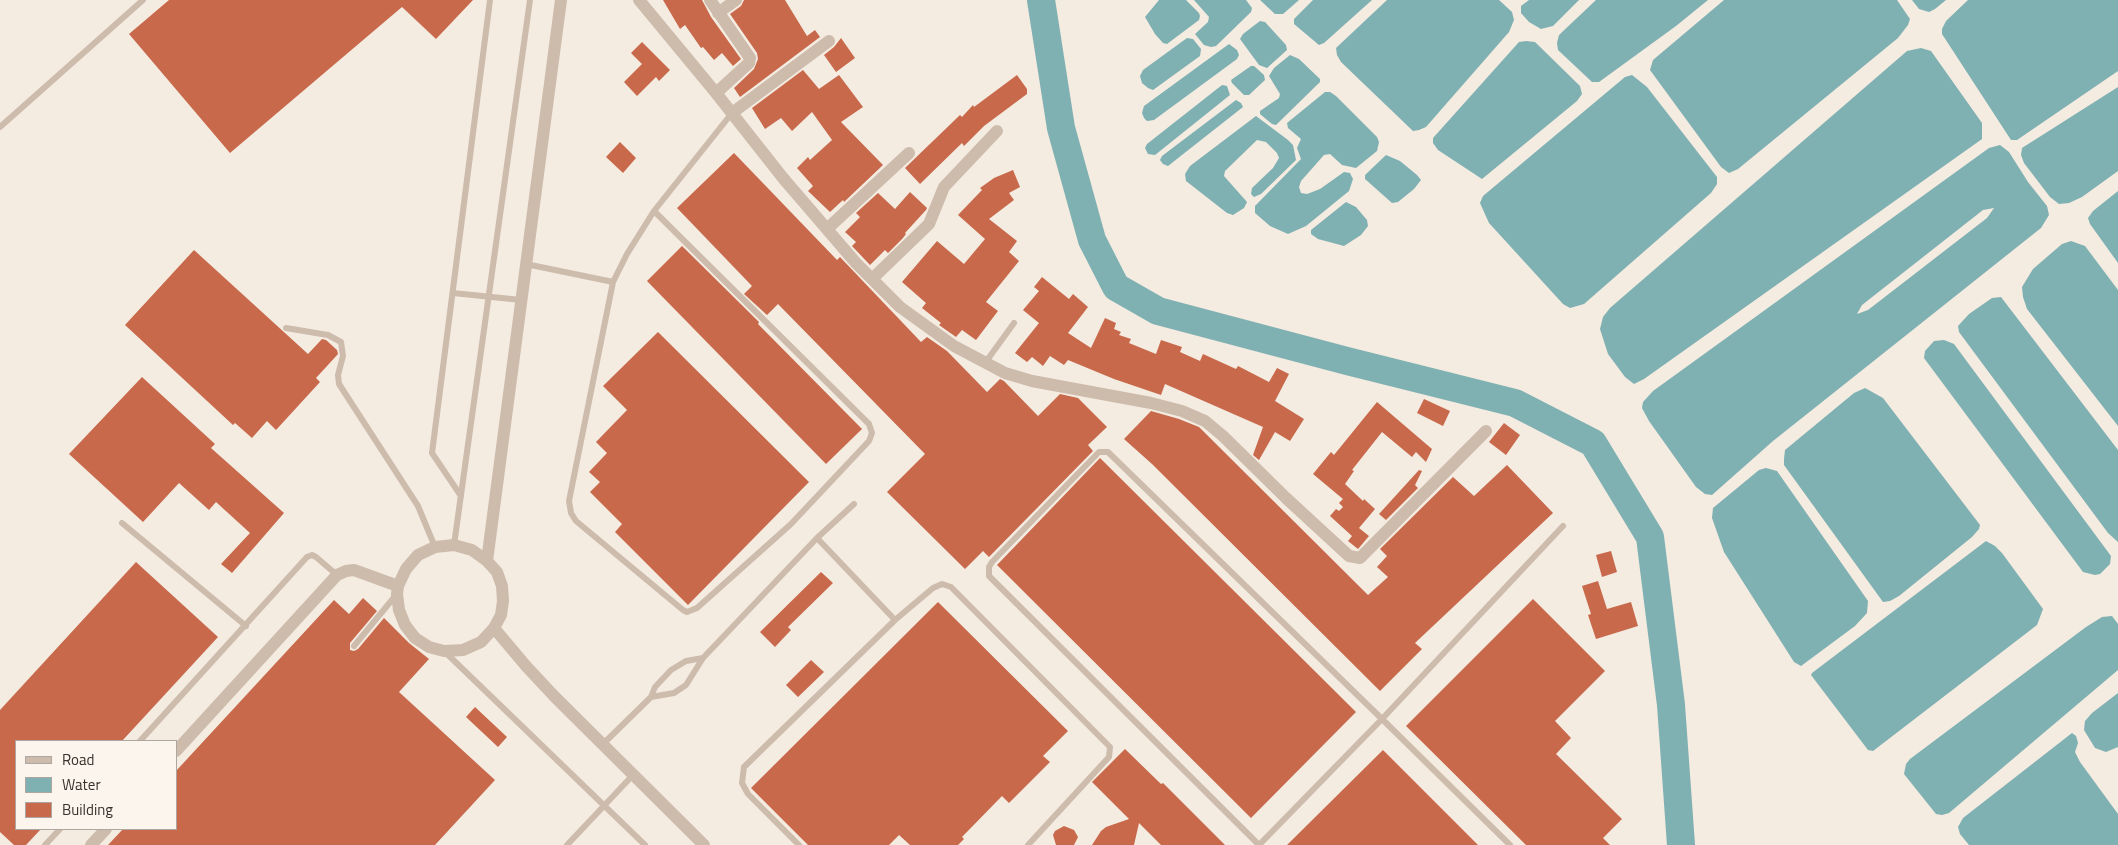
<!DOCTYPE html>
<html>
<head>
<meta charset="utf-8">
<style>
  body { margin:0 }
  #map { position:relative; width:2118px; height:845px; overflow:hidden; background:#f4ebe1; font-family:"Titillium Web",sans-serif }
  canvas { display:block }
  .legend { position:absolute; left:15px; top:740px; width:162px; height:90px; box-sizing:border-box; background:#fbf5ee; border:1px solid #aea6a0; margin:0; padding:6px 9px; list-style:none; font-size:15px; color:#3b302b }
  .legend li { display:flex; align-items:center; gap:10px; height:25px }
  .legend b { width:25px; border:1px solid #aea6a0 }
</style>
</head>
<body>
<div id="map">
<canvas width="2118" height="845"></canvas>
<ul class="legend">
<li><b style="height:6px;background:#cdbbac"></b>Road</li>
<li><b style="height:14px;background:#7fb0b2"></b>Water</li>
<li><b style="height:14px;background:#c8694b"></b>Building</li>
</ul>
</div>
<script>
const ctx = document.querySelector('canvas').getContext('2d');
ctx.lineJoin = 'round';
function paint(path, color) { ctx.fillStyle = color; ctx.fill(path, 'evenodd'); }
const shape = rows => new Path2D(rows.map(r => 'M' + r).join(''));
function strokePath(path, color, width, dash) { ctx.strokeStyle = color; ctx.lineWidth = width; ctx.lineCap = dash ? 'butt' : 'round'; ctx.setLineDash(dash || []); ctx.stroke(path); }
paint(shape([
  [1159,0,1186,0,1199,13,1200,16,1199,20,1167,44,1163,43,1155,34,1145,17],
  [1194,0,1246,0,1252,8,1251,12,1216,46,1211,47,1204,45,1195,34,1208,22,1209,17],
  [1260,0,1299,0,1283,14,1275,14],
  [1313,0,1372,0,1324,43,1319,45,1294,24,1294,19],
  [1387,0,1499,0,1512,12,1514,20,1509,32,1426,127,1419,130,1413,131,1341,62,1337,55,1336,48],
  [1529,0,1579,0,1553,26,1541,29,1529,22,1521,13,1521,6],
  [1596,0,1708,0,1676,26,1599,82,1592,82,1558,50,1557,43,1559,35],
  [1724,0,1897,0,1910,19,1908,25,1898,38,1738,169,1729,173,1721,167,1650,70,1653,60],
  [1912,0,1946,0,1935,9,1929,12,1919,9],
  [1968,0,2118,0,2118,71,2017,140,2011,140,1942,34,1942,29,1946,21],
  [1260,21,1265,22,1286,45,1287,50,1267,68,1259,65,1240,39,1243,34],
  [1187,38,1193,39,1201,49,1200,56,1153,90,1148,88,1142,83,1140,76,1143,70],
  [1526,41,1535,42,1580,86,1582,94,1577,101,1482,179,1438,150,1433,143,1433,138,1519,42],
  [1229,44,1237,50,1239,55,1237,59,1154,120,1147,121,1144,118,1142,113,1144,106],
  [1921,48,1931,51,1982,123,1982,139,1644,379,1634,384,1625,377,1608,354,1600,329,1603,317,1610,308,1907,51],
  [1290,55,1299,59,1320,79,1320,82,1276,125,1272,124,1260,114,1260,111,1279,98,1280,94,1269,76,1274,68],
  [1251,66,1254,66,1264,75,1265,80,1249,95,1244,95,1232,83,1231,80],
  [1632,75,1647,87,1717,177,1717,184,1711,193,1584,304,1570,308,1563,304,1489,223,1480,203,1483,196,1625,77],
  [1222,85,1227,86,1230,95,1155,155,1148,154,1145,148,1147,144],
  [2118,87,2118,171,2082,197,2069,203,2059,204,2050,197,2024,163,2021,155,2022,148],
  [1325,92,1330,92,1336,96,1377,137,1379,142,1377,151,1356,168,1342,165,1330,154,1324,155,1301,181,1299,187,1301,193,1307,194,1320,189,1344,172,1350,173,1353,179,1349,191,1306,226,1288,234,1270,226,1255,213,1255,206,1301,159,1297,148,1301,139,1288,128,1287,123],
  [1236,100,1241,103,1243,107,1168,166,1163,164,1160,160,1162,156],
  [1256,116,1288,140,1293,145,1296,160,1261,194,1254,197,1251,194,1252,188,1273,168,1279,158,1277,153,1266,142,1257,140,1225,171,1224,176,1247,202,1244,208,1233,215,1227,213,1186,181,1185,174,1190,166],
  [2000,145,2009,152,2028,182,2047,206,2049,215,2041,228,1773,441,1712,495,1705,494,1696,487,1649,421,1642,408,1643,402,1653,391,1989,148],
  [1994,208,1987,218,1868,310,1857,314,1862,305,1983,210],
  [1386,155,1400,161,1417,175,1421,180,1414,189,1398,202,1392,203,1365,179,1365,175],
  [2118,191,2118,263,2090,224,2088,218,2093,211],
  [1346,202,1356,207,1367,220,1368,226,1361,235,1344,246,1318,239,1311,234,1311,230],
  [2071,241,2085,246,2118,290,2118,426,2027,309,2023,297,2022,287,2033,269,2062,244],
  [2001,297,2118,450,2118,542,2108,533,1959,332,1958,326,1969,314,1992,298],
  [1944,340,1954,344,2111,556,2110,564,2100,574,2095,575,2083,572,1924,358,1925,351,1934,341],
  [1865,388,1883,398,1980,525,1979,529,1972,537,1899,596,1890,601,1883,602,1784,465,1784,459,1785,450,1854,393],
  [1766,468,1777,471,1868,601,1867,613,1855,626,1801,666,1794,662,1724,552,1712,518,1713,508,1759,470],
  [1986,541,1995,546,2002,553,2043,609,2037,625,1873,751,1868,750,1811,675,1812,673],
  [2112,616,2118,624,2118,670,1949,813,1942,815,1936,814,1904,774,1906,764,1910,759,2086,627,2102,617],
  [2118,693,2118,747,2106,752,2095,748,2084,730,2085,721,2092,713],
  [2072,733,2076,736,2078,743,2075,752,2080,762,2118,814,2118,845,1969,845,1960,834,1958,827,1963,818]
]), '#7fb0b2');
strokePath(shape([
  [1041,0,1061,128,1092,240,1116,287,1158,311,1347,361,1515,403,1593,443,1650,537,1671,705,1681,845]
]), '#7fb0b2', 28);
paint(shape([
  [169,0,473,0,436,39,402,7,230,153,129,34],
  [663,0,702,0,711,17,741,59,733,66,722,53,714,60,703,47,701,48,685,25,680,29],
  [744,0,785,0,807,36,815,30,820,37,740,97,734,88,754,69,758,59,757,53,730,14,741,6],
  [841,38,855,58,836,72,824,55,834,47],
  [642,42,670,70,659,81,656,77,637,96,624,82,642,64,631,53],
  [803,70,819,89,839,75,863,107,841,122,883,165,844,202,843,200,830,212,808,191,813,186,797,168,808,157,810,160,832,140,812,112,792,131,781,118,765,129,752,108],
  [1017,75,1027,89,1027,94,984,126,964,146,962,143,920,184,905,168,960,115,962,117,973,105,974,107],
  [620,142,636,158,623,173,606,157],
  [734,153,837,260,840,257,921,342,927,337,947,351,987,392,1000,379,1004,381,1038,416,1060,394,1078,398,1107,427,1088,445,1093,451,989,557,983,551,965,569,887,492,925,454,778,304,767,315,744,294,752,286,677,208],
  [1013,170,1020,187,1009,193,1014,200,989,219,1017,241,1009,252,1019,261,986,302,998,311,976,340,962,330,956,337,939,325,941,323,922,308,926,303,902,282,937,241,964,264,985,239,958,215,982,190,980,188,994,178],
  [910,192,927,208,926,210,905,233,906,234,903,238,888,253,885,250,870,265,852,246,856,242,845,232,860,217,856,213,878,193,895,209],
  [682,246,759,322,758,324,862,429,826,464,647,281],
  [194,250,308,354,322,339,326,340,337,350,338,354,316,378,320,382,276,430,267,421,252,438,235,423,233,425,125,325],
  [1042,277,1069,299,1073,294,1088,307,1068,333,1091,348,1105,318,1116,323,1114,329,1121,332,1119,335,1131,339,1129,343,1156,354,1161,340,1182,347,1180,352,1200,361,1203,354,1236,369,1238,366,1269,382,1277,368,1289,374,1275,401,1304,419,1290,441,1275,432,1259,460,1253,455,1263,427,1165,384,1161,395,1114,379,1068,360,1064,365,1050,356,1043,366,1032,357,1027,362,1015,353,1039,323,1023,310,1039,291,1034,287],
  [658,332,809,482,688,605,615,532,622,524,590,492,600,482,589,472,607,453,596,442,627,410,603,386],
  [142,377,215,444,211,448,284,513,232,573,221,564,250,533,216,502,209,510,179,483,143,522,69,454],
  [1424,399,1450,411,1443,426,1417,413],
  [1377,402,1432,449,1426,462,1416,452,1412,457,1382,432,1352,470,1354,471,1345,484,1363,501,1364,499,1375,509,1359,528,1369,536,1358,549,1348,541,1352,536,1330,516,1336,509,1339,511,1343,507,1339,503,1343,499,1313,474,1331,452,1334,455],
  [1151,411,1179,419,1199,427,1368,595,1388,577,1377,567,1387,556,1380,549,1453,477,1474,496,1507,465,1553,513,1415,643,1422,649,1380,691,1152,464,1124,439],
  [1504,423,1520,435,1506,455,1489,442],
  [1100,458,1356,712,1251,818,997,565],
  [1419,470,1422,471,1415,485,1418,488,1386,520,1379,514],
  [1611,551,1617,572,1602,577,1596,555],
  [136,562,218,637,122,741,16,741,16,829,41,829,26,845,14,845,0,832,0,710],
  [821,572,833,583,788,627,791,630,775,647,760,632],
  [1598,581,1607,609,1631,602,1638,626,1596,639,1588,615,1591,614,1582,586],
  [363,598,377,611,350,643,350,650,354,651,358,649,384,618,409,643,429,659,399,692,495,780,435,845,108,845,123,829,176,829,176,771,334,600,349,614],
  [1533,599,1605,671,1555,721,1571,738,1556,754,1622,819,1603,838,1610,845,1526,845,1406,726],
  [938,602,1068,731,1043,756,1050,762,1009,803,1002,796,962,837,964,839,958,845,910,845,899,835,889,845,808,845,751,788],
  [811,660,824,672,798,697,786,685],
  [475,707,507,737,498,747,466,717],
  [1125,749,1161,784,1163,783,1225,845,1161,845,1139,823,1134,845,1092,845,1101,831,1106,827,1129,819,1092,782],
  [1383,750,1478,845,1287,845],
  [1064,826,1074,830,1078,837,1074,845,1056,845,1053,835,1055,831]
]), '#c8694b');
strokePath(shape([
  [0,127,143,0],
  [654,211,869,424,872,433,869,441,791,524,697,608,687,612,683,610,576,521,571,513,569,501,613,282,627,254,654,211,732,113],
  [526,264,613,282],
  [453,293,521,300],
  [286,328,328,335,341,342,343,356,338,375,339,384,418,506,435,547],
  [985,363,1014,323],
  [461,496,432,453,490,0],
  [122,523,246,626],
  [817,538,895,620],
  [454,545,530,0],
  [354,646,396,595],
  [444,651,645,845],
  [651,697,674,693,686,685,703,658,817,538,854,504],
  [140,741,307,557,312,555,316,557,337,575],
  [602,745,651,697,655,687,671,670,686,661,703,658],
  [45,845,60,829],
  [567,845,633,775],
  [799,845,748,794,742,783,744,767,895,620,933,588,942,584,951,587,1110,747,1109,757,1028,845],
  [1510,845,1382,719,1108,452,1099,452,992,562,989,567,989,576,1259,845,1382,719,1563,526]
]), '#cdbbac', 6);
strokePath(shape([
  [639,0,716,93,783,178,856,263,900,307,954,346,1005,373,1032,381,1151,403,1182,411,1205,421,1223,436,1286,498,1349,556,1360,558,1486,431],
  [710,0,750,58,749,63,716,93],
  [718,13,736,0],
  [732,113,829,41],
  [827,229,909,153],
  [872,279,929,224,944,187,997,131],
  [487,561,472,550,454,545,435,547,418,555,406,569,398,586,397,594,399,610,405,625,415,638,429,647,444,651,463,650,481,642,494,628,501,615,503,601,502,586,497,572,487,561,561,0],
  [494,628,526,666,554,696,704,845],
  [176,751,337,575,346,571,354,570,398,586],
  [91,845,106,829]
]), '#cdbbac', 12);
</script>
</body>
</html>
